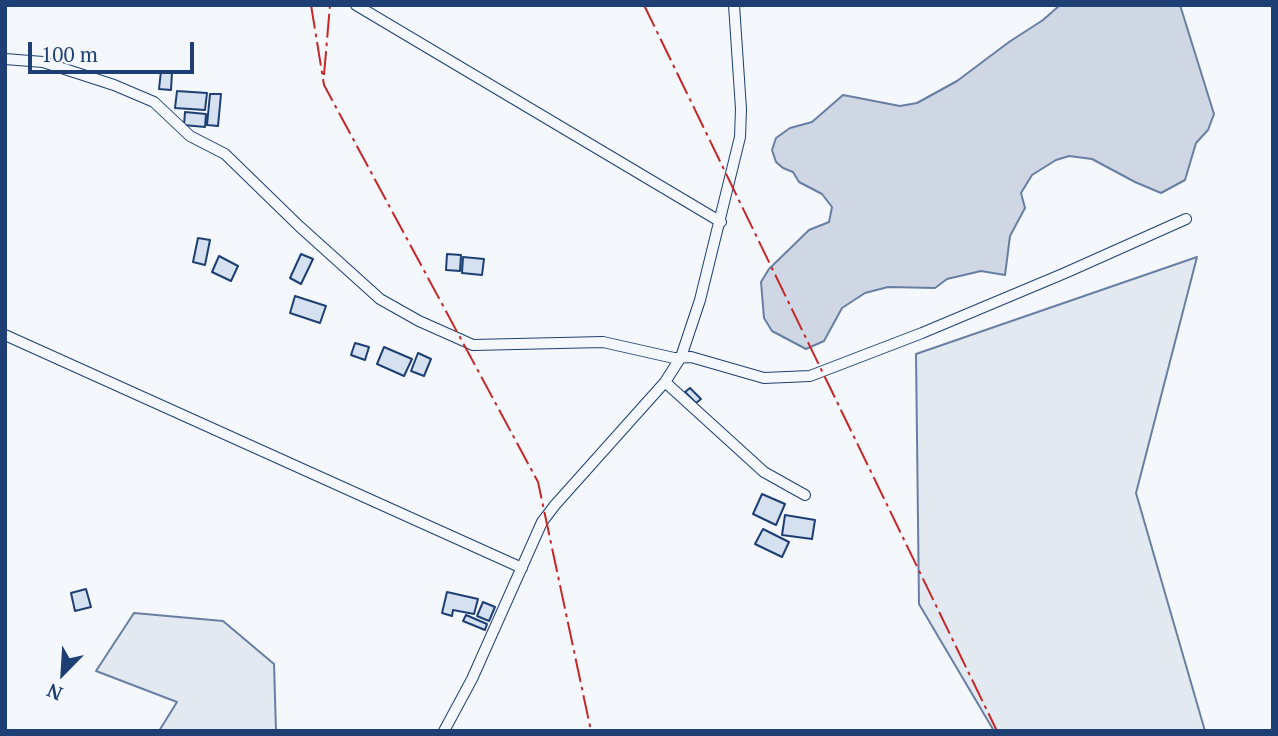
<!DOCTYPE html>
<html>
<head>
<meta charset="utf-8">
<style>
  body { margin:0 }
  #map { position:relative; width:1278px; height:736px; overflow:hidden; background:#f4f7fb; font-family:"PT Serif",serif }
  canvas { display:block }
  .frame { position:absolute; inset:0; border:7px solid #1d3f73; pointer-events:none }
  .north { position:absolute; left:28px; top:638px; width:70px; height:70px; -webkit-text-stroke:5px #f4f7fb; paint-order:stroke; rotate:204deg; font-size:19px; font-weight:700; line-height:28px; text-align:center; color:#1d3f73 }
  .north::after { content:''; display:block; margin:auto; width:24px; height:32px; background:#1d3f73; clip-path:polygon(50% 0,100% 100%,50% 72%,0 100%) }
  .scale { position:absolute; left:28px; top:42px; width:166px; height:32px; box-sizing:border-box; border:4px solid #1d3f73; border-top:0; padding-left:9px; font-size:21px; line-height:24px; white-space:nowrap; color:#1d3f73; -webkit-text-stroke:5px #f4f7fb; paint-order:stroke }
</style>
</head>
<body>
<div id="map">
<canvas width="1278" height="736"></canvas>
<div class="frame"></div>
<div class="north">N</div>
<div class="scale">100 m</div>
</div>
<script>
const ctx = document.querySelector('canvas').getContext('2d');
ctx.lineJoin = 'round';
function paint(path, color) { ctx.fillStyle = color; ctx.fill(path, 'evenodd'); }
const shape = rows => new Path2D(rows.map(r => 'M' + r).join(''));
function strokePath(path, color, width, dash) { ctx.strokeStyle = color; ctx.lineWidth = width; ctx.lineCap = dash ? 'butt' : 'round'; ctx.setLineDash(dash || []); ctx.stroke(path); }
const green = shape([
  [1197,257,1136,493,1205,731,994,731,919,604,916,354,1197,257],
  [134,613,223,621,274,664,276,731,159,731,177,702,96,671,134,613]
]);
paint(green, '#e3e9f0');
strokePath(green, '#687fa3', 2);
const water = shape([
  [1060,5,1180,5,1214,114,1208,130,1196,143,1185,180,1161,193,1135,182,1092,159,1069,156,1056,160,1032,175,1021,193,1025,208,1010,236,1005,275,981,271,947,279,935,288,888,287,865,293,842,308,824,341,806,349,772,331,764,318,761,282,769,269,809,230,829,222,832,207,822,194,799,182,793,172,783,168,776,162,772,150,776,138,790,128,812,122,843,95,900,106,917,103,957,81,1009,42,1043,20,1060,5]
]);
paint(water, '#cfd7e4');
strokePath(water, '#687fa3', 2);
const building = shape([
  [161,71,172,72,171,90,159,89,161,71],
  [177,91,207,93,205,110,175,108,177,91],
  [210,94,221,94,218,126,207,125,210,94],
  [185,112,206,114,205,127,184,125,185,112],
  [198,238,210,240,205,265,193,262,198,238],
  [301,254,313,259,301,284,290,278,301,254],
  [447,254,461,255,460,271,446,270,447,254],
  [219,256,238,266,231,281,212,272,219,256],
  [463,257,484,259,482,275,462,273,463,257],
  [295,296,326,306,320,323,290,313,295,296],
  [355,343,369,347,365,360,351,355,355,343],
  [384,347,412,359,404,376,377,364,384,347],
  [418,353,431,359,424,376,411,371,418,353],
  [690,388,701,399,696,403,685,392,690,388],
  [762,494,785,504,776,525,753,514,762,494],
  [785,515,815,520,812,539,782,535,785,515],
  [763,529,789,542,782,557,755,544,763,529],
  [86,589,91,607,75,611,71,593,86,589],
  [447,592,478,599,474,614,453,610,452,616,442,613,447,592],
  [483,602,495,607,489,621,477,616,483,602],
  [466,615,487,624,485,630,463,621,466,615]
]);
paint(building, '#d5e0f0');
strokePath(building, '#1d3f73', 2);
const street = shape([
  [356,5,721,222],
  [5,59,43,62,114,85,154,102,190,136,225,154,299,226,380,299,419,321,473,345,603,342,674,358,691,357,764,378,810,376,922,333,1065,273,1186,219],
  [5,335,522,568],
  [665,382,764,472,805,495],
  [444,731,472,679,542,522,555,505,665,382,681,357,700,300,740,137,741,109,734,5]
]);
strokePath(street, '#1d3f73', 12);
strokePath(street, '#f4f7fb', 10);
strokePath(shape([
  [311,5,324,85,538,482,591,731],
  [644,5,997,731],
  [324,75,330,5]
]), '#c62828', 2, [24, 5, 3.5, 5]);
</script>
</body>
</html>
